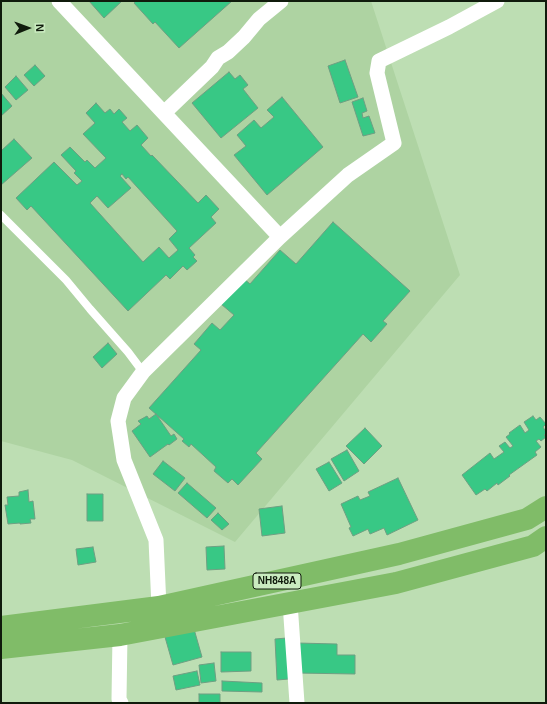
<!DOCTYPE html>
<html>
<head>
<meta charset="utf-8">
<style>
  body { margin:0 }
  #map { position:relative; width:547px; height:704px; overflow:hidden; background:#bddeb3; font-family:Arial,sans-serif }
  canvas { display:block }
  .frame { position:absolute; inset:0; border:2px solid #101b0c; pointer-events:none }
  .north { position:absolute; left:8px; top:8px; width:40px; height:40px; -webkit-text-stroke:3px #caebc0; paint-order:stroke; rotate:89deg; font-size:11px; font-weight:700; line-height:16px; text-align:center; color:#101b0c }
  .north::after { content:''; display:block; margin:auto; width:14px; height:18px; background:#101b0c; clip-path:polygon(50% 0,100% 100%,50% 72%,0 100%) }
</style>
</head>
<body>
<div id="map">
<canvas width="547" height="704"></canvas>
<div class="frame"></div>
<div class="north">N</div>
</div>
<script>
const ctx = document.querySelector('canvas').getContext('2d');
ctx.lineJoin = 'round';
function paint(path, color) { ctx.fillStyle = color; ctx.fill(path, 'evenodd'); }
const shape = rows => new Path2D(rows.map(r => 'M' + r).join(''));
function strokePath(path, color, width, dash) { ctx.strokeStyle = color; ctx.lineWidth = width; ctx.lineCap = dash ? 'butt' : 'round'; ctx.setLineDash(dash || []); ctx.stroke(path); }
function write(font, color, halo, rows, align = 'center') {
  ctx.font = font + ' Arial,sans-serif'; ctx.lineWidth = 3; ctx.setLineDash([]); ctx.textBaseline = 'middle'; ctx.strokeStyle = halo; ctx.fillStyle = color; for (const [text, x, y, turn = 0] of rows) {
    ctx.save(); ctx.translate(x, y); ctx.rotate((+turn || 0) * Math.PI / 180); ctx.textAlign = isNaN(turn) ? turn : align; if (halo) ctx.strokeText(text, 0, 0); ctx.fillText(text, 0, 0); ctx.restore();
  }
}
paint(shape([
  [1,1,371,1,460,275,235,542,72,460,1,441]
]), '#aed3a2');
const building = shape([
  [89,1,122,1,104,18,89,1],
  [136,1,232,1,179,48,155,22,153,24,134,3,136,1],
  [345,60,358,97,340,103,328,66,345,60],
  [35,65,45,76,34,86,24,75,35,65],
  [229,72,235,79,240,75,248,85,243,89,258,108,221,138,192,103,229,72],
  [16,76,28,90,16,100,5,87,16,76],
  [1,93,12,106,1,116,1,93],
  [282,97,323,147,267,195,234,155,246,146,237,135,254,120,261,128,274,117,267,110,282,97],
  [363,98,367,111,362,113,363,118,369,116,375,133,363,136,352,102,363,98],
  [96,103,105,113,110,109,114,114,119,109,127,118,122,122,130,131,137,125,148,138,141,145,151,156,152,155,198,203,206,195,219,209,211,217,216,223,189,248,195,255,193,257,197,261,187,270,183,266,170,279,166,275,128,311,31,206,27,210,16,198,54,162,77,185,82,181,74,173,76,171,61,155,70,147,85,162,87,160,95,168,106,158,83,134,95,123,86,113,96,103],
  [122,174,126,179,128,177,177,231,169,239,178,250,169,258,159,247,143,262,90,203,97,196,108,208,131,188,120,176,122,174],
  [14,139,32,158,1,185,1,151,14,139],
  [333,222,410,291,383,321,387,324,371,342,363,334,256,453,262,459,238,485,232,479,228,483,214,471,216,467,191,444,189,447,182,441,184,439,149,408,201,350,194,344,212,323,220,330,234,315,221,304,243,278,250,284,280,250,296,264,333,222],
  [108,343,117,354,102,368,93,357,108,343],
  [156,414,171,436,174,434,177,439,169,445,168,444,150,457,132,431,141,424,138,421,147,416,149,419,156,414],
  [533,416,536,420,540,417,546,424,543,427,546,432,546,434,544,435,546,437,541,441,539,439,536,441,541,447,535,452,537,455,509,475,510,476,498,485,497,483,487,491,485,489,476,495,462,475,490,453,494,459,504,452,499,446,505,442,510,448,513,446,506,437,510,434,509,433,520,425,525,433,529,430,524,422,533,416],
  [365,428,382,446,364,464,346,446,365,428],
  [347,450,359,471,344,481,331,459,347,450],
  [163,461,185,478,175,491,153,474,163,461],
  [329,462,342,483,329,491,316,469,329,462],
  [398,478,418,520,387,535,384,528,370,534,368,529,353,536,349,528,351,527,341,504,358,496,360,500,370,496,368,492,398,478],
  [187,483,216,508,207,518,178,493,187,483],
  [28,490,29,502,33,501,35,519,30,519,31,523,20,524,20,523,8,524,5,505,8,505,7,497,19,496,19,492,28,490],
  [87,494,103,494,103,521,87,521,87,494],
  [282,506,285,533,262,536,259,509,282,506],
  [218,513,229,524,222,530,211,520,218,513],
  [224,546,225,569,207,570,206,547,224,546],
  [93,547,96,562,78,565,76,549,93,547],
  [194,629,202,657,173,665,165,637,194,629],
  [287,638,289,679,277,680,275,639,287,638],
  [297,643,337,644,337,655,355,655,355,674,296,673,297,643],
  [221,652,251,652,251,671,221,672,221,652],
  [214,663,216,681,201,683,199,665,214,663],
  [197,671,200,685,176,690,173,676,197,671],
  [222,681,262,683,262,692,222,691,222,681],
  [199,694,220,694,220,703,199,703,199,694]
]);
paint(building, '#38c885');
strokePath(building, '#6e9f82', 1);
strokePath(shape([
  [1,215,66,280,90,309,128,352,143,372]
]), '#fff', 8);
strokePath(shape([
  [59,1,280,237],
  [164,113,212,67,218,58,228,52,244,37,259,19,281,1],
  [290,603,297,703],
  [159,607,156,540,124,460,118,421,124,398,143,372,280,237,348,175,394,143,377,73,379,61,449,27,497,1],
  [120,635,119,699,121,703]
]), '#fff', 15);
strokePath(shape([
  [1,627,159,607,399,554,527,519,546,507],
  [1,648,120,635,396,583,533,546,546,537]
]), '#80bc68', 22);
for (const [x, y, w] of [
  [277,581,48]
]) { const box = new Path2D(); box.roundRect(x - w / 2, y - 8, w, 16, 3); ctx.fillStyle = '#caebc0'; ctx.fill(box); strokePath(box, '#101b0c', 1); }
write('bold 10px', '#101b0c', null, [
  ["NH848A",277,581]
]);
</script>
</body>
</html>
